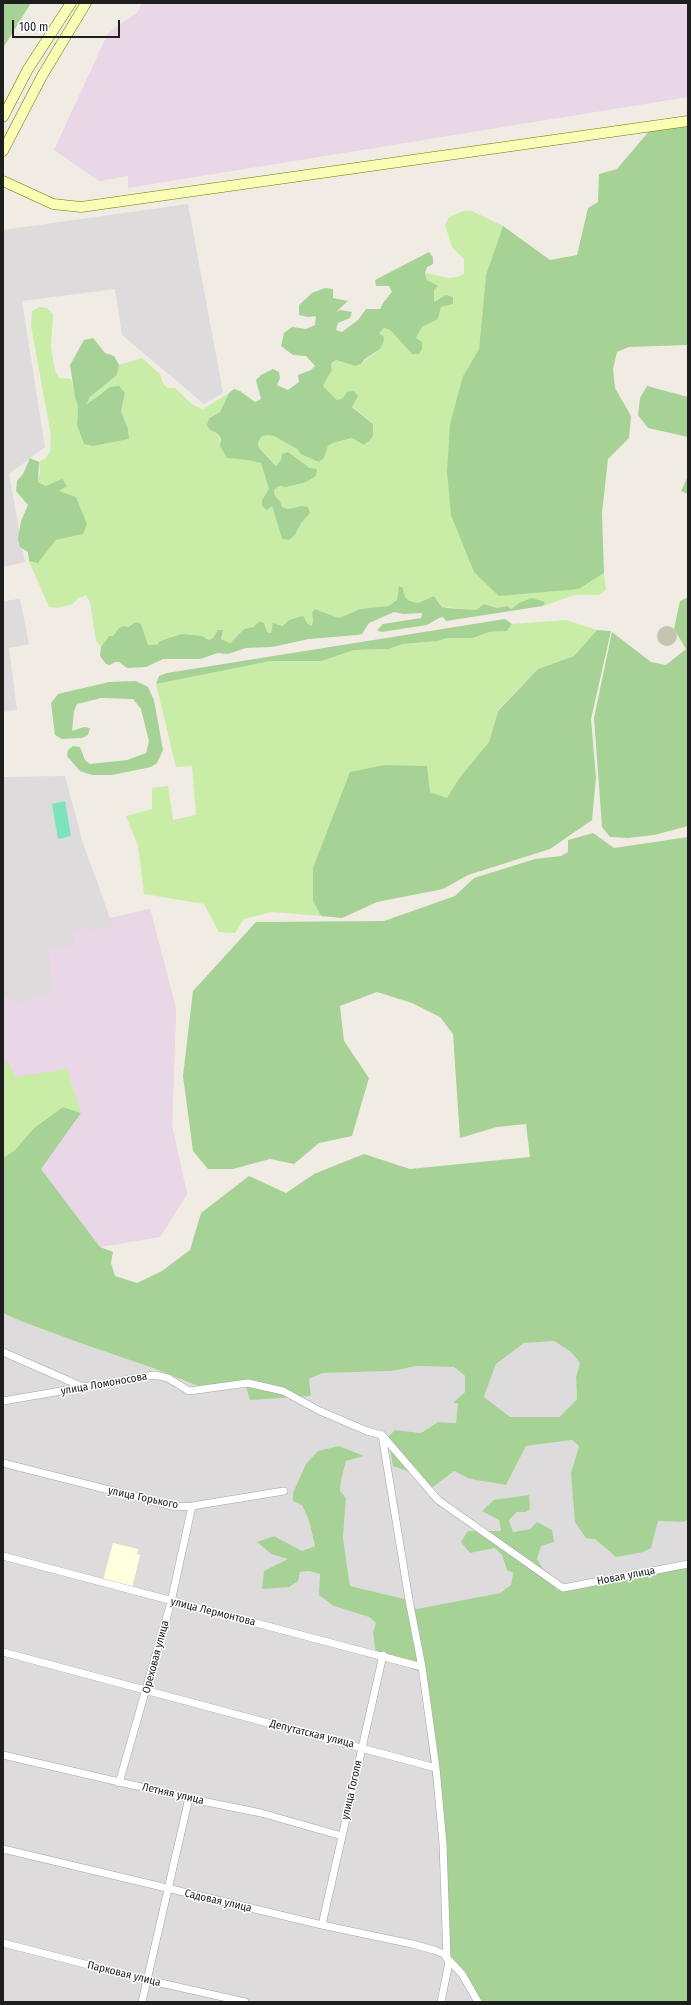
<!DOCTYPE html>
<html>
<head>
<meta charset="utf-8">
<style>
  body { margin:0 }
  #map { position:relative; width:691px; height:2005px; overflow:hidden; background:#f0ece4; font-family:"Fira Sans Condensed",sans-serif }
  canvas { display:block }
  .frame { position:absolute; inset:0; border:4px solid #1e1e1e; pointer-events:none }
  .scale { position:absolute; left:12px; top:20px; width:108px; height:18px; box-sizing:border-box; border:2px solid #1e1e1e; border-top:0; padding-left:5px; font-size:12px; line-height:14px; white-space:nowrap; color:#1e1e1e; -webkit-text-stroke:3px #fff; paint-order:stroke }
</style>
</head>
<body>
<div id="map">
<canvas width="691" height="2005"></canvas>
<div class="frame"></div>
<div class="scale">100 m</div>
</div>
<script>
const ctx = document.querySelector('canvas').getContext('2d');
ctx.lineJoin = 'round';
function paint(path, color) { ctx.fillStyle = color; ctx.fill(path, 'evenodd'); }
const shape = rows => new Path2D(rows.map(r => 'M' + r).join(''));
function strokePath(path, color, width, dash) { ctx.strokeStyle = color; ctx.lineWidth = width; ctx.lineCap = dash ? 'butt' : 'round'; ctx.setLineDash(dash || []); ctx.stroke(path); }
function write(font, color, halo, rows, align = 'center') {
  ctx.font = font + ' "Fira Sans Condensed",sans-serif'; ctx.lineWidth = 3; ctx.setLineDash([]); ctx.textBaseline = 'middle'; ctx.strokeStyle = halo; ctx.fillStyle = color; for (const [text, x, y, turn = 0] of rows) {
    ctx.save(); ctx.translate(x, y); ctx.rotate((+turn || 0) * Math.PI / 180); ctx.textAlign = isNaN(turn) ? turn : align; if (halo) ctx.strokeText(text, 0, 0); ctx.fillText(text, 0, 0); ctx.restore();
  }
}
paint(shape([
  [188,204,223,393,204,404,122,335,115,289,22,301,45,447,9,474,25,562,3,567,3,230],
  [20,599,29,644,9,648,17,710,3,712,3,601],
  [65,776,82,840,110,918,150,909,176,1009,172,1126,187,1194,160,1237,81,1113,67,1069,3,1085,3,777],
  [3,1313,18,1320,83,1344,153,1368,209,1391,246,1387,311,1396,309,1379,322,1373,392,1371,416,1366,454,1367,465,1376,465,1392,454,1403,458,1403,456,1423,438,1422,421,1433,395,1430,410,1472,433,1487,454,1471,470,1479,506,1485,526,1446,572,1440,579,1446,571,1473,586,1537,595,1539,616,1557,658,1521,683,1522,688,1520,688,1565,566,1591,557,1590,537,1559,541,1546,530,1529,513,1532,509,1520,517,1512,526,1512,529,1495,499,1520,501,1532,468,1531,470,1553,495,1548,502,1555,507,1570,513,1573,511,1585,500,1593,416,1609,409,1600,350,1586,343,1538,346,1498,340,1491,341,1481,346,1461,363,1456,339,1446,302,1505,309,1521,315,1546,302,1551,274,1536,257,1542,271,1554,289,1559,300,1572,309,1571,321,1574,334,1606,369,1617,376,1623,373,1632,375,1640,386,1658,420,1671,462,1977,474,2002,3,2002],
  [554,1341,571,1352,580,1363,576,1377,577,1399,559,1417,509,1417,484,1397,496,1364,524,1343]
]), '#dddbdb');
paint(shape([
  [142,3,688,3,688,97,128,188,128,176,99,181,54,150,108,33,138,12],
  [150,909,176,1009,172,1126,187,1194,160,1237,100,1247,40,1169,81,1113,67,1069,16,1077,3,1055,3,993,15,1002,42,996,52,991,48,948,74,944,73,931,112,927,110,918]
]), '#e9d6e6');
paint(shape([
  [113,1543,138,1549,137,1554,140,1555,132,1588,103,1580]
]), '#ffffde');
paint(shape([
  '657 636a10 10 0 1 1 20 0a10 10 0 1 1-20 0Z'
]), '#c5c5af');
paint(shape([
  [464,211,472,211,503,226,486,275,479,349,463,376,579,589,604,573,606,590,599,595,575,595,543,606,545,602,519,603,511,609,507,606,497,608,484,604,476,610,443,607,434,596,418,603,409,601,405,597,403,588,399,586,397,600,388,606,360,609,339,618,315,609,312,612,313,622,311,626,307,623,289,620,271,633,267,632,264,623,260,621,253,627,244,629,230,643,221,639,223,630,218,630,213,638,209,640,202,636,160,641,157,645,152,646,148,645,141,624,119,628,113,636,109,636,101,647,96,641,90,602,86,595,78,598,73,604,57,608,49,607,29,561,38,563,56,540,83,534,59,491,38,482,40,473,39,462,46,458,50,451,51,436,31,326,32,311,39,307,47,308,53,314,51,347,55,371,60,378,71,379,78,406,77,425,93,446,129,439,128,429,121,411,125,393,102,392,87,405,90,397,117,375,119,365,142,358,160,374,162,382,167,388,175,388,193,405,203,409,229,393,220,412,209,417,210,430,217,433,227,458,247,460,261,463,269,489,262,500,272,506,282,539,295,535,301,523,301,506,288,509,282,507,280,501,275,496,274,490,279,486,286,487,305,483,310,468,288,452,277,466,259,448,258,442,262,436,268,434,274,436,297,449,301,454,324,458,328,446,333,443,353,438,364,445,373,424,343,398,337,400,323,387,332,370,331,364,337,360,355,366,361,364,380,349,378,333,384,328,390,330,412,354,416,338,422,327,438,319,441,307,453,304,434,302,434,290,427,280,425,273,449,278,457,277,464,274,464,259,452,247,445,225,449,217],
  [566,620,597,630,574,656,538,669,498,710,489,742,460,777,447,799,430,792,313,901,321,916,272,912,244,919,235,933,219,932,204,904,144,894,138,846,126,816,152,809,152,788,168,786,173,820,196,815,192,766,176,767,156,684,271,661,322,661,354,650,389,649,403,644,438,641,447,638,473,638,489,632,506,631,512,624],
  [8,1063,16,1077,67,1069,81,1113,63,1107,34,1128,15,1150,3,1158,3,1065]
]), '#c9eda7');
paint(shape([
  [3,3,31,3,3,48],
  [688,125,688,345,629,347,617,352,613,369,615,388,631,416,629,438,608,459,602,513,604,573,579,589,499,596,474,572,451,515,447,472,450,424,463,376,479,349,486,275,503,226,550,260,577,255,588,208,598,202,599,174,617,169,650,130],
  [429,252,433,257,433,264,427,267,425,273,427,280,438,286,434,290,434,302,446,295,453,297,453,304,441,307,438,319,422,327,416,338,422,342,422,349,419,354,412,354,390,330,384,328,379,333,384,337,383,343,380,349,365,359,361,364,355,366,336,360,331,364,332,370,323,386,337,400,343,398,347,392,354,391,358,396,352,407,373,424,373,436,369,441,364,445,352,438,333,443,328,446,324,458,319,462,301,454,297,449,274,436,268,435,262,436,258,442,259,448,276,466,281,460,282,454,288,452,310,468,317,469,316,476,304,483,286,487,279,486,274,490,275,496,280,501,282,507,288,509,301,506,308,507,310,513,301,523,295,535,289,540,282,539,272,506,267,510,262,506,262,500,269,489,261,463,247,460,227,458,220,446,221,439,217,433,210,430,207,425,209,418,220,412,229,393,234,389,240,391,255,402,261,399,256,380,261,375,273,369,279,372,280,378,277,385,288,390,299,382,298,375,311,370,315,366,306,356,293,355,281,346,284,333,292,327,306,329,315,325,316,316,308,317,299,315,299,305,312,293,325,288,333,289,333,298,348,301,336,312,340,310,352,312,350,318,338,323,336,330,342,332,358,320,366,309,380,309,383,303,392,292,389,286,376,286,375,280],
  [93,338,105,353,114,356,119,365,117,375,90,397,87,404,110,387,119,386,125,393,121,411,128,429,129,439,93,446,84,444,77,425,78,406,75,397,70,365,84,340],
  [647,386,688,397,688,437,648,428,638,415,640,398],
  [30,458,39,462,38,482,46,486,62,479,67,486,59,491,76,497,87,524,83,534,56,540,38,563,29,561,28,552,20,547,18,539,21,521,28,505,16,491,17,481,23,474],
  [688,476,688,494,681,491],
  [399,586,403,588,405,597,409,601,418,603,434,596,442,607,447,608,476,610,484,604,497,608,507,606,511,609,519,603,532,598,545,602,543,606,446,621,443,617,439,618,427,625,381,632,377,630,383,624,421,618,422,613,403,614,394,612,369,623,362,634,357,635,309,639,272,647,246,648,228,654,218,653,200,659,163,659,146,667,127,668,119,662,115,662,110,665,106,664,100,656,101,647,109,636,113,636,119,628,124,626,128,627,136,622,141,624,148,645,157,645,160,641,182,634,202,636,209,640,213,638,218,630,223,630,221,639,230,643,244,629,253,627,260,621,264,623,267,632,271,633,273,623,282,626,289,620,303,616,307,623,311,626,313,622,312,612,315,609,339,618,360,609,388,606,397,600],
  [688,597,688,826,654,835,628,838,610,837,602,827,594,718,612,632,651,662,666,665,686,649,674,629,680,601],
  [505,619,512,624,507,631,489,632,473,638,447,638,438,641,403,644,389,649,354,650,322,661,271,661,156,684,159,676,167,673],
  [597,630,611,631,591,719,596,778,592,820,550,849,468,875,443,889,377,902,342,918,321,916,313,901,313,868,350,772,385,765,427,766,430,792,447,798,460,777,489,742,498,711,538,669,574,656],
  [136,681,148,687,154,700,163,750,157,763,151,767,112,775,92,775,80,771,67,756,68,750,73,746,80,747,85,760,90,764,127,760,146,753,149,741,141,709,133,699,101,698,77,704,74,711,72,731,84,727,90,728,88,735,82,738,62,739,55,735,51,703,58,694,109,682],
  [593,833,614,848,688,837,688,1520,683,1522,658,1521,651,1548,643,1552,616,1557,595,1539,586,1538,575,1522,571,1473,579,1446,572,1440,526,1446,506,1485,470,1479,454,1471,433,1487,424,1486,410,1472,393,1466,388,1437,395,1430,421,1433,438,1422,456,1423,458,1403,453,1403,465,1392,465,1376,454,1367,416,1366,392,1371,322,1373,309,1379,311,1396,250,1400,246,1387,210,1391,153,1368,83,1344,18,1320,3,1313,3,1158,15,1150,34,1128,63,1107,81,1113,41,1169,100,1247,113,1252,111,1263,115,1276,137,1283,162,1271,190,1250,201,1213,249,1176,286,1193,314,1174,364,1154,410,1169,530,1157,526,1124,497,1127,460,1138,453,1034,440,1017,412,1003,377,992,340,1006,344,1041,369,1078,352,1136,319,1143,294,1164,270,1159,233,1169,208,1169,193,1151,183,1076,193,991,256,922,384,921,455,896,474,878,535,859,561,856,568,852,568,840],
  [554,1341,571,1352,580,1363,576,1377,577,1399,559,1417,510,1417,484,1397,496,1364,524,1343],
  [339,1446,364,1456,346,1461,341,1481,340,1491,346,1498,343,1538,350,1586,409,1600,416,1609,500,1593,511,1585,513,1573,507,1570,502,1555,495,1548,470,1553,461,1542,468,1531,501,1531,499,1520,482,1511,494,1500,529,1495,530,1509,526,1512,517,1512,509,1520,513,1532,530,1529,537,1522,552,1530,554,1542,541,1546,537,1559,557,1590,566,1591,688,1567,688,2002,474,2002,462,1977,445,1958,444,1874,420,1672,386,1658,376,1656,373,1632,376,1623,369,1617,334,1606,319,1595,320,1574,309,1571,300,1572,298,1581,289,1587,262,1589,264,1571,288,1559,271,1554,257,1542,274,1536,302,1551,315,1546,309,1521,302,1505,293,1501,293,1493,306,1464,318,1451]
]), '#a7d296');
paint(shape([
  [65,801,71,836,58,839,52,804]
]), '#7de3bd');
const street = shape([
  [3,1352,83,1387],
  [3,1401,154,1375,168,1378,189,1391,248,1383,283,1391,320,1411,367,1431,382,1435],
  [382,1435,438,1500,563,1588,688,1564],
  [382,1435,409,1600,422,1667,436,1768],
  [3,1463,176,1507,192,1506,284,1491],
  [3,1556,422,1667],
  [3,1652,436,1768,443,1844,447,1958,462,1974,478,2002],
  [3,1755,197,1800,261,1813,342,1836],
  [119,1783,171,1602,192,1506],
  [3,1849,322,1925,412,1944,434,1950,444,1954,449,1962,441,2002],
  [322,1925,383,1655],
  [3,1943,147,1980,245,2002],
  [142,2002,189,1798]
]);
const secondary = shape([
  [3,117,28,69,71,3],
  [3,151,42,76,86,3],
  [3,181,53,204,81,207,688,121]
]);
strokePath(street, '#a5a5a5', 8);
strokePath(secondary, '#6d7b00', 11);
strokePath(street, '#fff', 7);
strokePath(secondary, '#f9fdb5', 10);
write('11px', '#1e1e1e', '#fff', [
  ["улица Ломоносова",104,1384,-10],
  ["улица Горького",143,1498,12],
  ["Новая улица",626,1576,-11],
  ["улица Лермонтова",213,1612,14],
  ["Ореховая улица",156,1657,-75],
  ["Депутатская улица",312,1734,14],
  ["улица Гоголя",352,1790,-77],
  ["Летняя улица",173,1794,13],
  ["Садовая улица",218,1901,13],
  ["Парковая улица",124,1974,14]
]);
</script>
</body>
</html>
